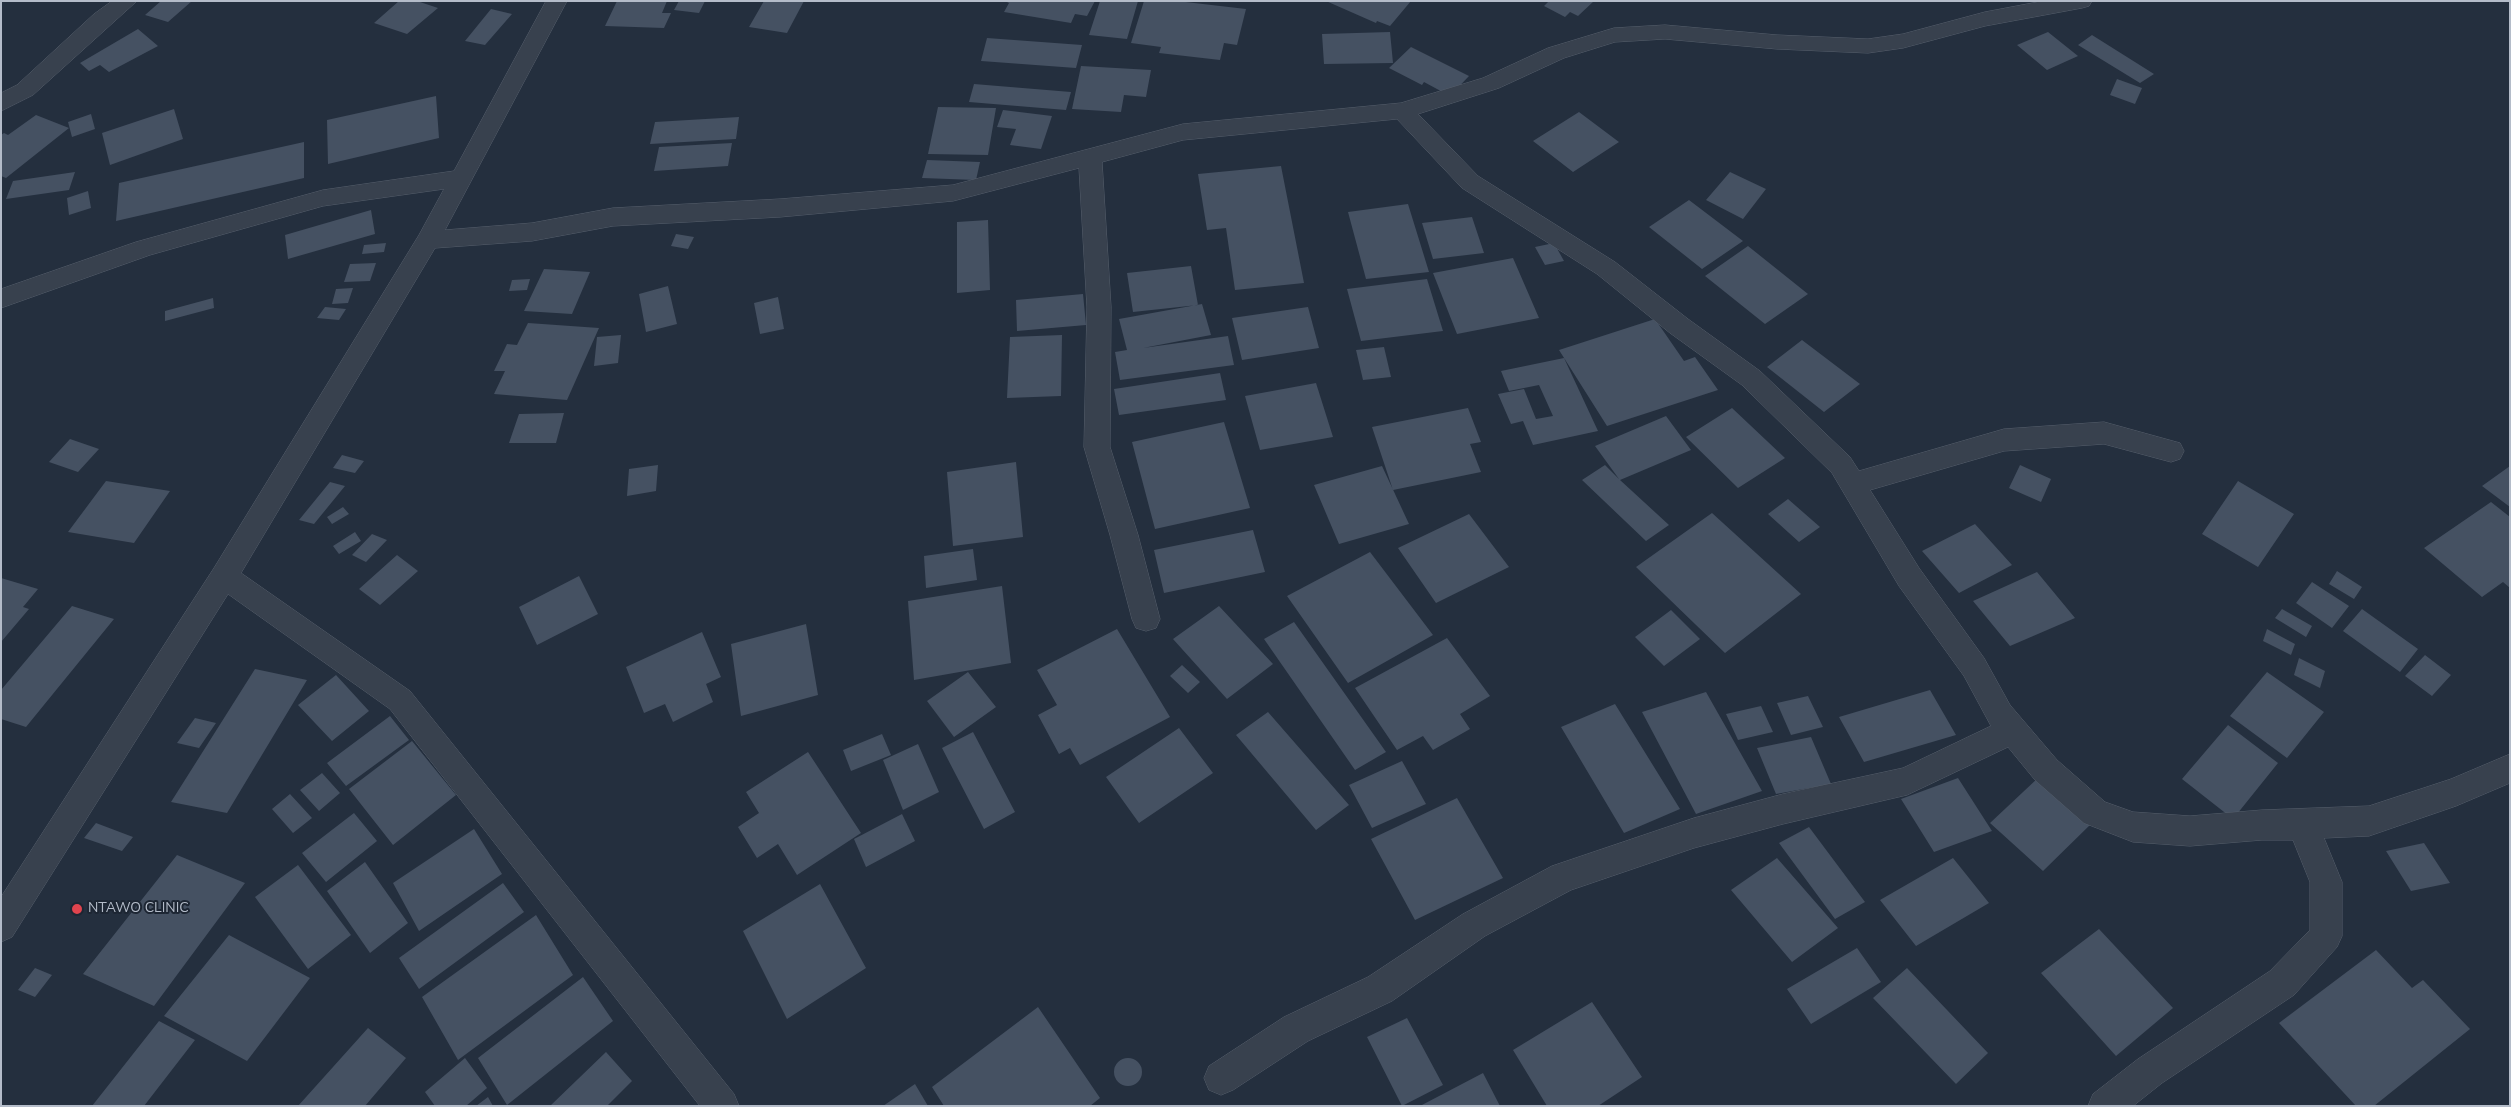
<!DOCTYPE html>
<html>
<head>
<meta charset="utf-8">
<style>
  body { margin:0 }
  #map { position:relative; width:2511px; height:1107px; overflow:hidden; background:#242f3e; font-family:"Nunito Sans",sans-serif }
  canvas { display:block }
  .frame { position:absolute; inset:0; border:2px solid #b4bcc9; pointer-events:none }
</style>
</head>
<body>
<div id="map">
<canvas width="2511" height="1107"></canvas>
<div class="frame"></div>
</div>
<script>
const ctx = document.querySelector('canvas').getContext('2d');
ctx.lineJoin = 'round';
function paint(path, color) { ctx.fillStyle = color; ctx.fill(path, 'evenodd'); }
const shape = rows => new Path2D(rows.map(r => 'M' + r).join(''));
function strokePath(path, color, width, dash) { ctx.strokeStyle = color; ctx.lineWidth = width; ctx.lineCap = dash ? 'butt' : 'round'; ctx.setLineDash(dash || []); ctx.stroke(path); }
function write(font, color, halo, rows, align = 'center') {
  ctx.font = font + ' "Nunito Sans",sans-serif'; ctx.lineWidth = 4; ctx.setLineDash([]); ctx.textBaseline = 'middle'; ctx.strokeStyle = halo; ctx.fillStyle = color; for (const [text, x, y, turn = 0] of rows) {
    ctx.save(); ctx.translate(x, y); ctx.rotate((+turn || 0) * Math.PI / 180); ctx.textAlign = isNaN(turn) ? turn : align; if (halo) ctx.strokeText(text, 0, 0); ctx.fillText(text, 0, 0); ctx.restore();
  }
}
paint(shape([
  [161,1,192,1,168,22,145,15],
  [399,1,417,1,438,8,407,34,374,23],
  [617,1,667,1,662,13,671,13,664,28,605,26],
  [679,1,705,1,699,13,674,10],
  [764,1,804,1,787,33,749,27],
  [1005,1,1095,1,1087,16,1075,14,1071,23,1004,12,1009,3],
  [1100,1,1138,1,1127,39,1089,35],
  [1144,1,1177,1,1246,9,1237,45,1224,43,1220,60,1159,53,1161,47,1131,43],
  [1326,1,1411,1,1390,26,1377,21,1376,23],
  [1549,1,1594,1,1578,16,1570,12,1565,17,1544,6],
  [491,9,512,14,485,45,465,41],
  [138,29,158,46,109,72,100,65,89,71,80,63],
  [1390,32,1393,63,1324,64,1322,34],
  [2048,32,2078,56,2047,70,2017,45],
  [2092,35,2154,74,2140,83,2078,45],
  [987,38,1082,45,1076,68,981,61],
  [1411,47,1469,76,1450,96,1424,82,1422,85,1389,68],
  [1081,66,1151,70,1146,97,1124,95,1121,112,1072,109],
  [2117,79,2142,88,2135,104,2110,95],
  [974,84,1071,92,1066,110,969,102],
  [436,96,439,138,328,164,327,120],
  [938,107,996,108,988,155,928,154],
  [174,109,183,139,110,165,102,133],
  [1003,110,1052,116,1041,149,1010,145,1016,129,997,127],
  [1579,112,1619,142,1573,172,1533,141],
  [91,114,95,129,72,137,68,122],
  [36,115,69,128,6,178,1,176,1,135,4,133,8,135],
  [739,117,736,139,650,144,655,122],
  [304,142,304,178,116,221,119,183],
  [732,143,728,166,654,171,659,147],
  [927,160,980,162,976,180,922,178],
  [1281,166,1304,283,1235,290,1226,228,1207,230,1198,174],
  [75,172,69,190,6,199,13,181],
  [1730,172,1766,189,1743,219,1706,200],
  [88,191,91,208,69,215,67,198],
  [1689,200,1743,241,1702,269,1649,227],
  [1408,204,1429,272,1366,279,1348,212],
  [371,210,375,234,288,259,285,235],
  [1472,217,1484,253,1433,259,1422,223],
  [988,220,990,290,957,293,957,222],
  [676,234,694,237,688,249,671,246],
  [386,243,384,252,362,254,364,245],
  [1554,243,1564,261,1545,265,1535,247],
  [1748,246,1808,294,1765,324,1705,276],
  [1513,258,1539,318,1457,334,1433,273],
  [376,263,370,281,344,282,350,264],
  [1191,266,1198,305,1133,312,1127,273],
  [544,269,590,272,572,314,524,311],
  [530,279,527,290,509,291,512,280],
  [1427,279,1443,331,1361,341,1347,289],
  [668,286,677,324,646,332,639,294],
  [353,288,348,303,332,304,336,289],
  [1083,294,1086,325,1017,331,1016,300],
  [778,297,784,329,760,334,754,303],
  [213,298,214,308,165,321,165,311],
  [1202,304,1211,335,1143,348,1228,336,1234,365,1120,380,1115,352,1127,350,1119,319],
  [325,307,346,309,339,320,317,318],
  [1308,307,1319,348,1242,360,1232,318],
  [1655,319,1684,361,1695,357,1718,390,1607,426,1559,350],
  [528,323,599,328,567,400,494,394,505,371,494,371,507,344,517,345],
  [621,335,618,363,594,366,597,337],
  [1062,335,1061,396,1007,398,1010,337],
  [1802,340,1860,384,1824,412,1767,367],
  [1384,347,1391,377,1363,380,1356,350],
  [1564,358,1598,431,1533,445,1523,421,1511,424,1498,394,1524,389,1536,419,1553,416,1539,385,1509,391,1501,371],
  [1220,373,1226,400,1119,415,1114,389],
  [1316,383,1333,437,1260,450,1245,396],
  [1468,408,1481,442,1470,444,1481,472,1393,490,1372,427],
  [1732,408,1785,458,1738,488,1686,437],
  [564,413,556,443,509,443,519,414],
  [1666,416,1691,450,1620,480,1669,525,1646,541,1582,480,1605,465,1619,479,1595,446],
  [1224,422,1250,508,1155,529,1132,442],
  [70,439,99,449,78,472,49,462],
  [342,455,364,461,355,473,333,468],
  [1016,462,1023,537,953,546,947,472],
  [658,465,656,491,627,496,629,469],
  [2020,465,2051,479,2041,502,2009,488],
  [1382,466,1409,524,1339,544,1314,485],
  [2510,466,2510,507,2482,486],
  [106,481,170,491,134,543,68,532],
  [2238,481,2294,514,2258,567,2202,534],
  [330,482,345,486,314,524,299,520],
  [1788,499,1820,527,1799,542,1768,514],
  [2491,502,2510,517,2510,588,2503,582,2482,597,2424,548],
  [343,507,349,514,332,524,327,517],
  [1712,513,1801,594,1725,653,1636,567],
  [1469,514,1509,567,1436,603,1398,548],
  [1975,524,2012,565,1959,593,1922,551],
  [1253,530,1265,572,1164,593,1154,550],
  [355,532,361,541,339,554,333,546],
  [372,534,387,540,366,562,352,555],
  [973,549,977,580,926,588,924,556],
  [1370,552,1433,635,1348,683,1287,596],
  [397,555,418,571,380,605,359,589],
  [2337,571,2362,587,2354,599,2329,584],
  [2037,572,2075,618,2010,646,1973,601],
  [579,576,598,614,537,645,519,607],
  [1,578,38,589,23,607,29,609,1,642],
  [2312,582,2349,606,2332,628,2296,603],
  [1002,586,1011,663,914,680,908,601],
  [72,606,114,619,26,727,1,719,1,690],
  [1219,606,1273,664,1227,699,1173,639],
  [2282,609,2312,626,2306,637,2275,618],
  [2362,609,2418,649,2400,672,2343,631],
  [1671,610,1700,639,1664,666,1635,637],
  [1294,622,1386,752,1355,770,1264,639],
  [806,624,818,695,741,716,731,644],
  [1117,629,1170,717,1080,765,1070,748,1059,754,1038,715,1057,705,1037,670],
  [2267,629,2295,644,2291,655,2263,641],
  [702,632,721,677,706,684,713,702,673,722,665,704,644,713,626,667],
  [1447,638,1490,696,1460,714,1470,729,1433,750,1423,736,1397,750,1355,688],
  [2425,655,2451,675,2432,696,2405,676],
  [2299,658,2325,671,2320,688,2294,675],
  [1182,665,1200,682,1188,693,1170,676],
  [255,669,307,680,227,813,171,802],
  [968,672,996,707,954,737,927,701],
  [2267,672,2324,712,2287,758,2230,716],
  [336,675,369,711,332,741,298,705],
  [1930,690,1956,735,1864,762,1839,717],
  [1706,692,1762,791,1696,814,1642,712],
  [1808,696,1823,727,1791,735,1777,703],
  [1615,704,1680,809,1624,833,1561,727],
  [1761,706,1773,732,1738,740,1726,714],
  [1268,712,1349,805,1316,830,1236,735],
  [390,716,409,740,346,786,327,763],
  [195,718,216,723,199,748,177,743],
  [2228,725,2278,763,2233,819,2182,779],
  [1179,728,1213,773,1139,823,1106,777],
  [973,732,1015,812,984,829,942,748],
  [882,734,891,755,851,771,843,750],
  [1811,737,1831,784,1776,794,1757,748],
  [412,741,456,795,393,845,349,789],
  [918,744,939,792,903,810,883,760],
  [808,752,861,833,797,875,778,844,757,858,738,827,759,813,746,792],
  [1402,761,1426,804,1372,828,1349,785],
  [322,773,340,793,319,811,300,790],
  [2039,777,2091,824,2043,871,1990,823],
  [1958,778,1992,831,1934,852,1901,799],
  [290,794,312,818,293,833,272,809],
  [1457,798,1503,878,1415,920,1371,839],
  [354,813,377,841,326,882,302,853],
  [902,814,915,841,866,867,854,839],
  [96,823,133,837,122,851,84,838],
  [1809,827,1865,902,1835,919,1779,843],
  [474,829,502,874,419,931,393,883],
  [2424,843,2450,883,2411,891,2386,851],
  [177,855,245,883,154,1006,83,974],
  [1777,858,1838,928,1792,962,1731,890],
  [1953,858,1989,903,1916,946,1880,900],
  [365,862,408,923,370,953,327,891],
  [298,865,351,935,308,969,255,897],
  [503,883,524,912,419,989,399,958],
  [820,884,866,968,787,1019,743,931],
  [536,915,573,975,458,1060,422,997],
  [2099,929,2173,1008,2116,1056,2041,973],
  [229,935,310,978,247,1061,164,1016],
  [1857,948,1881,982,1811,1024,1787,989],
  [2376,950,2412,988,2423,980,2470,1029,2374,1106,2356,1106,2279,1023],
  [35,968,52,975,35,997,18,990],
  [1907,968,1988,1053,1956,1084,1873,998],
  [583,977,613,1021,507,1105,478,1058],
  [1592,1002,1642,1077,1598,1106,1547,1106,1513,1050],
  [1038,1007,1100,1098,1090,1106,944,1106,932,1087],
  [1407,1018,1443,1085,1402,1106,1367,1037],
  [159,1021,195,1040,144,1106,92,1106],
  [368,1028,406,1058,365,1106,298,1106],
  [606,1052,632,1081,607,1106,550,1106],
  '1114 1072a14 14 0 1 1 28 0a14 14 0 1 1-28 0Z',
  [465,1058,487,1088,466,1106,435,1106,425,1092],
  [1483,1073,1500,1106,1420,1106],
  [915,1084,928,1106,883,1106],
  [488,1097,493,1106,476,1106]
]), '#455162');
const minor = shape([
  [112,1,137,1,33,95,1,111,1,93,17,85,94,14,112,1],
  [546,1,567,1,445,230,532,223,613,208,780,199,953,185,1183,124,1401,103,1483,78,1548,48,1614,28,1665,25,1777,35,1868,39,1903,34,1985,12,2043,1,2092,1,2089,6,2082,8,1985,26,1903,48,1868,53,1777,49,1665,39,1615,42,1564,58,1499,88,1418,114,1478,176,1615,262,1688,319,1760,371,1850,457,1859,471,2004,429,2104,422,2180,443,2184,451,2180,459,2171,462,2104,444,2004,451,1870,490,1919,568,1984,658,2010,705,2057,760,2105,802,2133,812,2190,816,2262,810,2369,806,2451,779,2510,754,2510,783,2456,806,2369,836,2324,838,2342,882,2342,936,2337,947,2294,995,2162,1083,2133,1106,2088,1106,2093,1094,2138,1059,2270,971,2310,930,2310,882,2293,840,2262,840,2190,846,2133,842,2084,823,2035,780,2008,747,1907,795,1783,824,1694,848,1571,890,1485,936,1392,1001,1308,1041,1233,1090,1221,1095,1209,1090,1204,1078,1209,1066,1284,1017,1368,977,1463,914,1552,866,1694,818,1783,794,1903,768,1991,726,1964,676,1899,586,1832,473,1742,385,1670,333,1597,274,1462,188,1397,119,1183,140,1102,162,1111,307,1110,447,1138,535,1160,619,1156,628,1146,631,1136,628,1132,619,1110,535,1084,447,1087,307,1079,168,953,201,780,217,613,226,532,241,435,248,241,573,410,691,734,1094,739,1106,700,1106,390,709,228,594,12,937,1,942,1,897,214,568,419,235,444,189,323,206,150,255,1,308,1,289,136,242,323,190,454,171,546,1]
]);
strokePath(minor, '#565f6c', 1);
paint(minor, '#38414e');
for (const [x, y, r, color] of [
  [77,909,6,"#e0444e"]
]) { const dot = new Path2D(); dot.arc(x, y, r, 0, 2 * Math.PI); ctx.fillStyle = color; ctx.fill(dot); strokePath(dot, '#1d2633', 2); }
write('14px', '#b4bcc9', '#1d2633', [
  ["NTAWO CLINIC",88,909]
], 'left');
</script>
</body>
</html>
